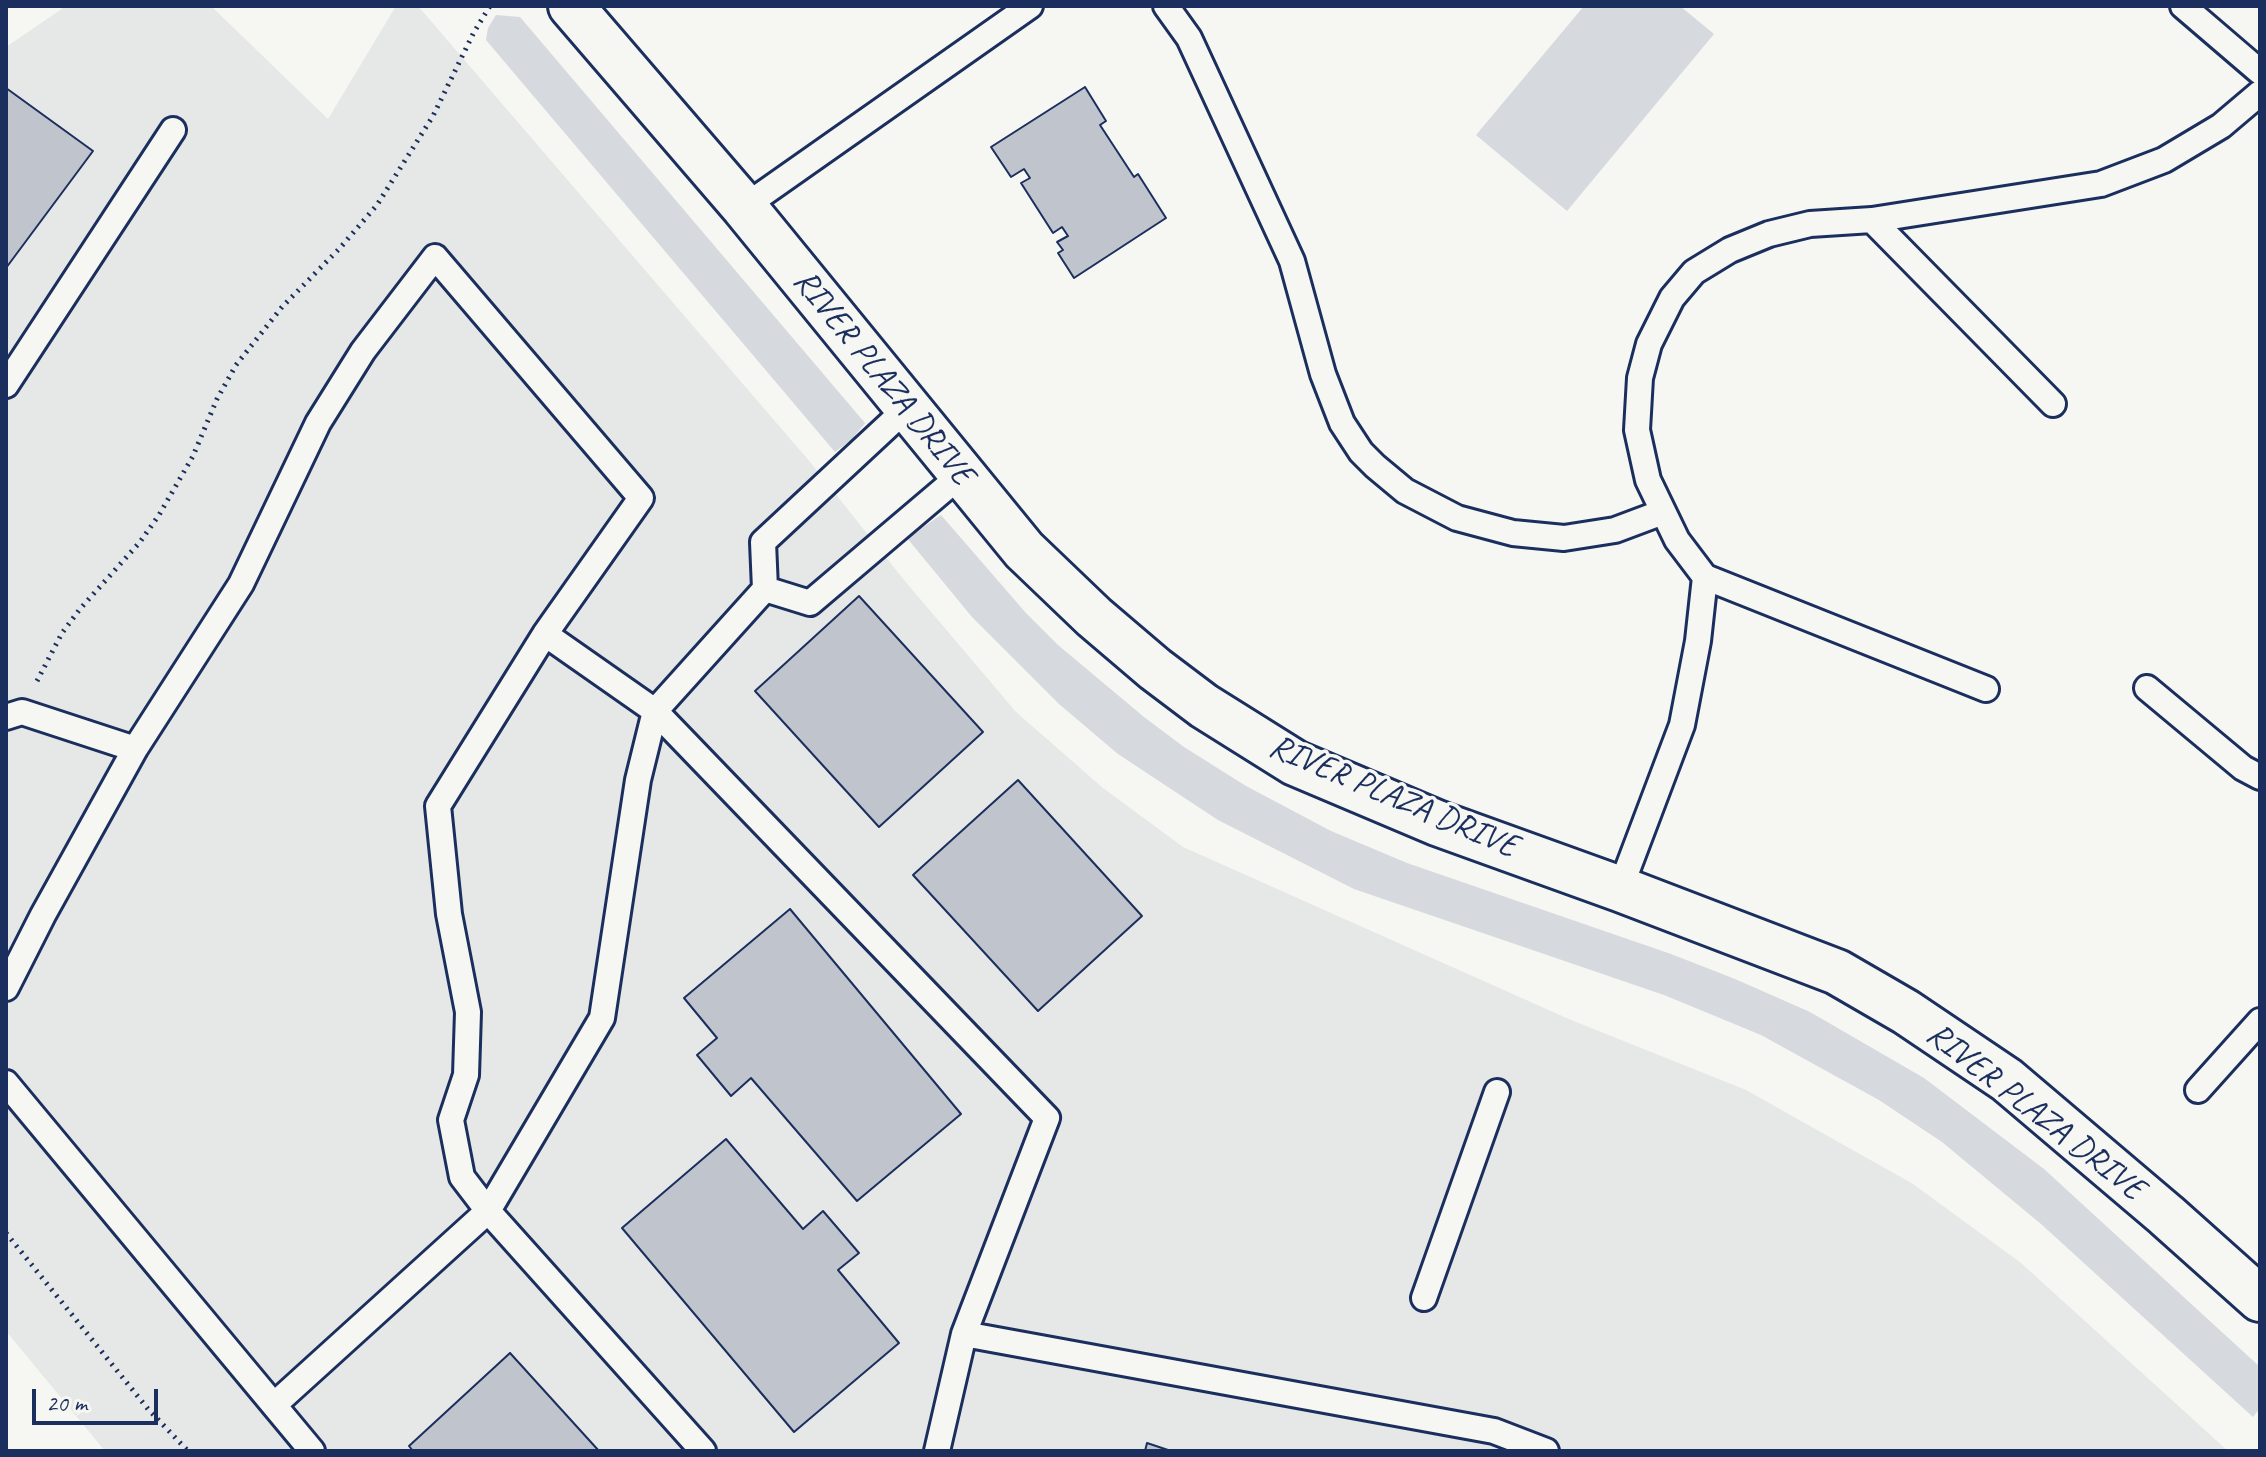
<!DOCTYPE html>
<html>
<head>
<meta charset="utf-8">
<style>
  body { margin:0 }
  #map { position:relative; width:2266px; height:1457px; overflow:hidden; background:#f6f6f2; font-family:Caveat,sans-serif }
  canvas { display:block }
  .frame { position:absolute; inset:0; border:8px solid #1b2f5e; pointer-events:none }
  .scale { position:absolute; left:32px; top:1389px; width:126px; height:36px; box-sizing:border-box; border:4px solid #1b2f5e; border-top:0; padding-left:10px; font-size:24px; line-height:28px; white-space:nowrap; color:#1b2f5e; -webkit-text-stroke:6px #f6f6f2; paint-order:stroke }
</style>
</head>
<body>
<div id="map">
<canvas width="2266" height="1457"></canvas>
<div class="frame"></div>
<div class="scale">20 m</div>
</div>
<script>
const ctx = document.querySelector('canvas').getContext('2d');
ctx.lineJoin = 'round';
function paint(path, color) { ctx.fillStyle = color; ctx.fill(path, 'evenodd'); }
const shape = rows => new Path2D(rows.map(r => 'M' + r).join(''));
function strokePath(path, color, width, dash) { ctx.strokeStyle = color; ctx.lineWidth = width; ctx.lineCap = dash ? 'butt' : 'round'; ctx.setLineDash(dash || []); ctx.stroke(path); }
function write(font, color, halo, rows, align = 'center') {
  ctx.font = font + ' Caveat,sans-serif'; ctx.lineWidth = 7; ctx.setLineDash([]); ctx.textBaseline = 'middle'; ctx.strokeStyle = halo; ctx.fillStyle = color; for (const [text, x, y, turn = 0] of rows) {
    ctx.save(); ctx.translate(x, y); ctx.rotate((+turn || 0) * Math.PI / 180); ctx.textAlign = isNaN(turn) ? turn : align; if (halo) ctx.strokeText(text, 0, 0); ctx.fillText(text, 0, 0); ctx.restore();
  }
}
paint(shape([
  [66,6,211,6,328,119,396,6,418,6,810,462,904,580,1016,712,1103,788,1183,847,1571,1020,1746,1090,1913,1184,2021,1263,2228,1451,105,1451,6,1331,6,47]
]), '#e6e7e7');
paint(shape([
  [1584,6,1680,6,1714,34,1567,211,1476,135],
  [496,15,520,17,865,423,852,439,835,452,486,40,488,28],
  [941,515,1026,613,1058,645,1144,717,1184,747,1246,786,1331,831,1407,863,1671,954,1735,979,1810,1012,1924,1078,2044,1169,2260,1367,2260,1408,2253,1417,2041,1224,1942,1142,1879,1100,1761,1035,1664,995,1354,889,1218,820,1118,754,1059,704,972,617,907,538]
]), '#d6d9dd');
const building = shape([
  [1085,87,1106,121,1100,125,1134,177,1138,174,1166,218,1074,278,1058,253,1063,250,1057,242,1068,236,1062,227,1053,233,1021,183,1030,178,1024,169,1011,177,991,147,1085,87],
  [6,88,93,151,6,268,6,88],
  [859,596,983,732,879,827,755,691,859,596],
  [1018,780,1142,916,1038,1011,913,875,1018,780],
  [790,909,961,1114,857,1201,751,1078,731,1096,697,1055,717,1038,684,998,790,909],
  [726,1139,803,1229,823,1211,859,1253,838,1270,899,1343,794,1432,622,1228,726,1139],
  [510,1353,599,1451,413,1451,409,1446,510,1353],
  [1147,1443,1171,1451,1145,1451,1147,1443]
]);
paint(building, '#c0c4cd');
strokePath(building, '#1b2f5e', 2);
const service = shape([
  [1166,6,1189,38,1292,261,1323,374,1342,423,1361,452,1375,466,1405,491,1457,518,1513,533,1564,538,1615,530,1663,512],
  [2183,6,2260,72],
  [744,207,1030,6],
  [1872,220,2101,184,2164,160,2221,126,2260,93],
  [6,385,173,130],
  [907,408,763,542,765,589,655,711,1047,1118,964,1334,937,1451],
  [1705,577,1986,689],
  [765,589,810,603,962,474],
  [545,634,655,711,638,780,602,1018,488,1211,703,1451],
  [2147,688,2243,768,2260,777],
  [6,717,22,712,135,749],
  [1620,889,1682,725,1698,641,1705,577,1677,540,1648,480,1637,430,1640,378,1649,344,1672,298,1694,272,1730,250,1769,234,1810,224,1872,220,2053,404],
  [6,988,43,915,135,749,241,584,318,423,363,351,435,257,641,498,545,634,438,806,449,914,468,1012,466,1075,451,1120,462,1177,488,1211,274,1405],
  [6,1083,312,1451],
  [2198,1090,2260,1021],
  [1424,1298,1497,1092],
  [964,1334,1494,1431,1546,1451]
]);
const minor = shape([
  [571,6,744,207,1024,550,1094,617,1155,669,1204,706,1295,763,1437,823,1620,889,1837,972,1906,1012,2007,1080,2166,1215,2260,1299]
]);
strokePath(service, '#1b2f5e', 30);
strokePath(minor, '#1b2f5e', 50);
strokePath(shape([
  [37,681,62,633,80,609,140,542,159,515,193,456,217,399,236,365,282,307,340,248,377,205,433,116,474,32,490,6],
  [6,1233,148,1409,188,1451]
]), '#1b2f5e', 5, [2, 6]);
strokePath(service, '#f6f6f2', 24);
strokePath(minor, '#f6f6f2', 44);
write('34px', '#1b2f5e', '#f6f6f2', [
  ["RIVER PLAZA DRIVE",883,378,51],
  ["RIVER PLAZA DRIVE",1393,797,23],
  ["RIVER PLAZA DRIVE",2035,1112,38]
]);
</script>
</body>
</html>
